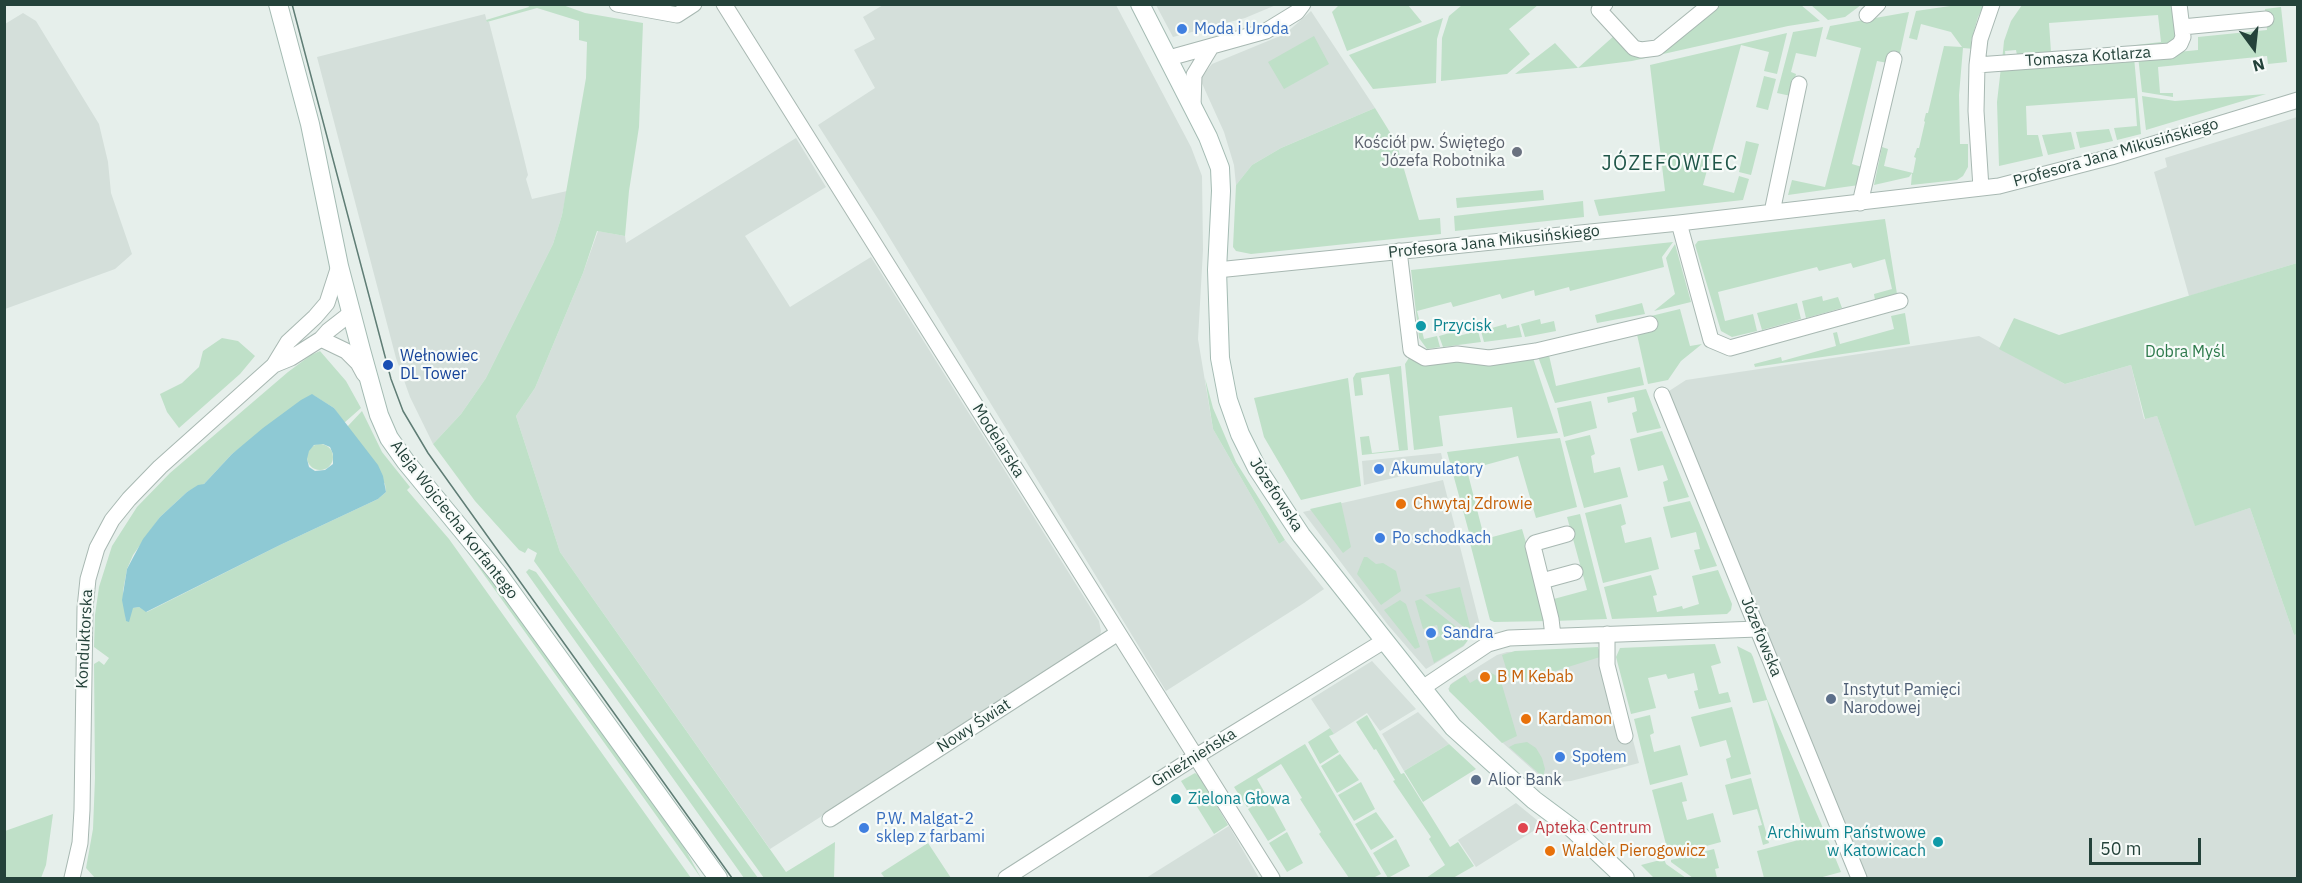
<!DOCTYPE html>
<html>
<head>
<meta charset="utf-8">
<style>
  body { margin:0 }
  #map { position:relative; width:2302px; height:883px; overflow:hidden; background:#e6efeb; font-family:"IBM Plex Sans",sans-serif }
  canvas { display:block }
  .frame { position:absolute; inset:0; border:6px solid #24423a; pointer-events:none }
  .north { position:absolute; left:2224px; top:18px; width:60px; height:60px; -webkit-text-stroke:4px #f7fbf9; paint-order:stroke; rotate:165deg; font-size:16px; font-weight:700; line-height:24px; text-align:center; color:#24423a }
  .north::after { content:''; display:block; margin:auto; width:21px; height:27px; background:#24423a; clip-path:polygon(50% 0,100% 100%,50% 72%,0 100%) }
  .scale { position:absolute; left:2089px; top:838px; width:112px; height:27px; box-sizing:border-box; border:3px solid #24423a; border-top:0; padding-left:8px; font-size:18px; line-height:21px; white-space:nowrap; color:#24423a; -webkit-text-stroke:4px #f7fbf9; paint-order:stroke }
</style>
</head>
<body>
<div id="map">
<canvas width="2302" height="883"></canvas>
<div class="frame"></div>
<div class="north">N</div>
<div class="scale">50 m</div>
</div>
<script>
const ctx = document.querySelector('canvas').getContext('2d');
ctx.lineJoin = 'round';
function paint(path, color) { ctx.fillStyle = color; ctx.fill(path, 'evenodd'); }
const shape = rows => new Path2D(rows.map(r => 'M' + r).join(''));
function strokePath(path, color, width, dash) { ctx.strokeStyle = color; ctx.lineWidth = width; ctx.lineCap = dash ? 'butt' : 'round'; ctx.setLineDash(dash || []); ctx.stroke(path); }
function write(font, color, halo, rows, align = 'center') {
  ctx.font = font + ' "IBM Plex Sans",sans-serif'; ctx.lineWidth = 4.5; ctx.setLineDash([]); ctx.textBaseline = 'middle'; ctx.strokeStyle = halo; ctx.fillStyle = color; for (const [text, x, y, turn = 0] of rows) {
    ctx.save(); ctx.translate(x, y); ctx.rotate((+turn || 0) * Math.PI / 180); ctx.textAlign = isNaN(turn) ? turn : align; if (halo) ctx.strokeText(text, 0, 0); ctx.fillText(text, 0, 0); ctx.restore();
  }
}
paint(shape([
  [883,5,1116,5,1191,147,1202,176,1203,250,1198,339,1213,429,1279,544,1285,540,1324,589,1304,603,1166,691,880,222,818,125,875,88,854,50,875,39,863,17],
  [1156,5,1276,5,1245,18,1173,37],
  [1311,11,1375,108,1281,148,1252,165,1236,185,1234,165,1224,132,1200,79,1212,64,1285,34],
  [23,13,36,21,99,124,108,162,111,193,132,254,115,269,5,309,5,24],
  [485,14,487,22,489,22,520,142,528,175,526,179,532,199,567,191,562,215,553,244,486,378,461,414,433,444,410,397,396,358,317,57],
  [2297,117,2297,263,2189,296,2154,172,2167,167,2165,158],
  [796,138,826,187,745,236,749,242,790,307,871,257,1099,621,1101,631,1099,640,770,849,560,552,516,416,535,388,583,273,598,231,625,236,626,243],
  [1979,336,2065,384,2131,365,2144,419,2157,416,2195,525,2250,508,2294,635,2297,634,2297,878,1864,878,1666,393,1686,380],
  [1441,453,1444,466,1364,485,1362,461],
  [1443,480,1481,629,1470,637,1464,646,1426,669,1388,625,1303,512],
  [1612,649,1611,657,1639,763,1571,781,1555,782,1550,785,1504,744,1448,689,1452,683,1497,655,1507,652],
  [1372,661,1416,709,1380,731,1367,713,1334,734,1311,699],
  [1418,712,1449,744,1404,771,1382,734],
  [1516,803,1543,825,1476,867,1458,840],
  [1229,826,1259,878,1146,878]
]), '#d4dfda');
paint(shape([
  [560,4,585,13,643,23,639,127,629,191,625,236,597,231,583,273,535,388,516,416,560,552,786,872,835,842,834,878,764,878,534,561,537,553,528,548,525,553,519,550,475,501,433,444,461,414,486,378,553,244,562,215,586,78,587,42,579,40,579,21,537,8,487,22,486,20,529,7,528,5],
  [1340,4,1408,5,1422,22,1347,51,1332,12],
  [1462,5,1538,5,1509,29,1530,54,1507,74,1441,81,1442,38,1449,16],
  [1716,5,1801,5,1820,21,1788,26,1632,61,1577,68,1515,74,1555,43,1578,68,1615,35,1639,53],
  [1811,5,1861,5,1845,17,1828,20],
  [1957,5,1984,5,1978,17,1971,41,1975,49,1963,48,1959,95,1960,144,1968,144,1968,167,1963,176,1957,180,1911,185,1912,173,1909,177,1874,185,1882,147,1888,149,1884,166,1913,173,1916,158,1914,157,1917,148,1919,148,1925,122,1924,121,1926,113,1928,113,1944,46,1962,47,1951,32,1921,24,1917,40,1909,38,1916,11],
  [2022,5,2176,5,2178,43,2137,51,2136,45,2161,42,2158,15,2049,23,2051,52,2063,51,2064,57,2018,60,2016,50,2005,51,2006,61,2002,61,2004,41,2011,21],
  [2281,7,2287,62,2268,64,2267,56,2158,67,2160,93,2173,93,2173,97,2142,92,2138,56,2198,50,2198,37,2267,30,2265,9],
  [1909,12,1900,53,1891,51,1888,63,1877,61,1852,164,1862,167,1859,185,1788,195,1792,180,1825,187,1861,48,1826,39,1830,26],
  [1443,18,1437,39,1436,83,1373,89,1349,55],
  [1823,27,1816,57,1796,53,1791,72,1796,74,1791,96,1777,93,1793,32],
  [1787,33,1777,74,1764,71,1769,52,1741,45,1703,185,1734,193,1739,176,1749,179,1743,200,1599,216,1594,200,1665,191,1650,65],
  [1314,36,1329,64,1284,89,1268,62],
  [2134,57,2141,134,2117,140,2114,128,2137,126,2135,98,2026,106,2027,135,2038,135,2043,156,1999,166,1997,102,2001,67],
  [1764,76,1776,79,1768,110,1756,107],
  [2266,94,2146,130,2142,96,2175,101],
  [1375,108,1396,142,1419,220,1440,218,1441,234,1251,254,1236,251,1233,247,1236,185,1252,165,1281,148],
  [2109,129,2113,141,2080,148,2076,132],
  [2071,132,2075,149,2048,155,2042,135],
  [1746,141,1759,144,1751,175,1739,172],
  [1543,190,1544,200,1457,208,1456,198],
  [1583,201,1584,217,1455,231,1454,216],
  [1885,219,1897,294,1875,300,1874,294,1892,289,1885,259,1853,268,1851,263,1819,271,1817,267,1718,292,1725,321,1753,314,1757,331,1732,337,1721,331,1695,245,1698,241],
  [1673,242,1662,257,1664,267,1570,291,1569,287,1535,296,1534,290,1502,299,1500,294,1453,307,1451,302,1417,311,1424,339,1437,336,1440,347,1427,349,1419,338,1411,270],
  [1675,244,1691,302,1654,311,1675,294,1666,258],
  [2297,263,2298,634,2294,635,2250,508,2195,526,2157,416,2145,419,2131,365,2065,384,1999,349,2014,318,2059,335],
  [1822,296,1823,301,1838,297,1842,308,1806,318,1802,301],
  [1642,303,1645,314,1597,323,1595,315],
  [1797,303,1801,319,1762,330,1757,313],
  [1680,309,1690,346,1702,344,1681,361,1668,380,1648,384,1636,330,1653,325,1651,316],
  [1905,313,1910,344,1755,367,1754,364,1781,357,1782,361,1836,346,1833,333,1837,332,1840,344,1894,329,1891,316],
  [1540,319,1541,324,1554,321,1556,331,1525,337,1521,324],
  [1506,324,1507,328,1519,325,1522,337,1484,342,1481,331],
  [1457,331,1458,336,1478,331,1481,342,1443,347,1439,336],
  [222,338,238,341,255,356,240,374,179,428,167,412,160,394,182,383,199,367,203,351],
  [320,351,346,381,361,408,344,423,334,408,313,395,232,454,204,484,187,492,160,517,133,555,127,569,123,591,126,621,132,608,139,607,147,612,280,545,378,499,386,492,385,484,347,427,362,411,382,452,410,487,407,490,449,539,691,878,95,878,86,868,93,829,95,778,94,664,99,661,104,665,109,658,94,647,95,615,99,587,112,546,137,507,170,473,288,372,311,355],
  [1548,351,1556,386,1640,367,1644,385,1555,403,1537,354],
  [1412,353,1532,355,1558,433,1517,438,1512,407,1439,416,1443,446,1414,450,1405,364],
  [1401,366,1408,450,1362,455,1360,437,1369,436,1372,453,1399,450,1389,374,1361,378,1363,395,1355,396,1353,378,1356,373],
  [1205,378,1213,408,1236,462,1285,540,1279,544,1213,429],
  [1348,378,1361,486,1301,500,1264,437,1254,398],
  [1646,389,1661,428,1637,433,1632,413,1637,411,1634,397,1608,403,1607,397],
  [1591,401,1597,428,1564,437,1557,408],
  [1662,431,1689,497,1668,502,1663,482,1668,480,1663,465,1638,471,1630,439],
  [1590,435,1595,454,1591,456,1594,473,1620,467,1628,497,1584,508,1565,441],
  [1560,438,1577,507,1536,518,1518,456,1467,470,1483,533,1470,536,1447,452],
  '307 457a13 13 0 1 1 26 0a13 13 0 1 1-26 0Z',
  [1690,501,1717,566,1700,570,1694,550,1700,549,1696,532,1671,538,1663,507],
  [1341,502,1351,547,1343,553,1310,509],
  [1621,504,1626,524,1621,526,1625,543,1651,537,1659,569,1603,583,1585,513],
  [1580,514,1607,619,1554,621,1550,600,1587,590,1567,517],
  [1522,529,1549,621,1494,622,1490,620,1470,543],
  [457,537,499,589,684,847,701,878],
  [1364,557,1367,557,1376,564,1383,563,1396,571,1401,591,1381,605,1357,574],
  [529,569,536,572,758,878,744,878,526,572],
  [1718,570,1732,604,1731,610,1727,614,1612,619,1604,587,1651,575,1657,595,1653,596,1657,612,1682,606,1683,609,1699,604,1692,576],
  [1460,587,1472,634,1425,595],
  [1421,599,1470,638,1463,646,1434,663,1427,641,1440,636,1437,625,1423,629,1415,601],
  [1400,600,1406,604,1420,647,1415,649,1384,610],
  [1715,644,1721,663,1711,666,1719,694,1728,692,1731,702,1699,709,1694,691,1698,690,1694,673,1668,679,1666,674,1648,678,1656,708,1631,714,1616,657,1620,648],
  [1737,646,1751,653,1753,657,1767,699,1823,828,1804,834,1767,700,1753,703],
  [1598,647,1600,657,1520,682,1509,678,1502,655,1515,651],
  [1488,671,1500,678,1517,736,1502,743,1449,691,1450,685,1465,675,1470,683,1477,679,1481,685,1492,679],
  [1732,707,1751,774,1731,779,1726,759,1731,757,1726,740,1700,747,1691,717],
  [1367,715,1401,774,1404,773,1450,847,1458,842,1474,866,1453,878,1426,878,1445,865,1429,839,1431,837,1393,781,1395,780,1376,749,1374,750,1356,722],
  [1650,715,1654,733,1650,735,1654,752,1680,745,1688,775,1650,785,1634,719],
  [1330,728,1334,734,1329,736,1339,752,1320,764,1308,742],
  [1527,742,1536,748,1542,758,1545,769,1543,777,1509,747,1515,744],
  [1305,744,1381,874,1373,878,1349,878,1319,834,1321,832,1300,799,1302,798,1281,764,1257,779,1266,795,1247,807,1234,787],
  [1449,744,1476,769,1423,802,1404,771],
  [1340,754,1359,780,1337,793,1321,766],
  [1195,773,1200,777,1228,825,1214,834,1181,781],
  [1751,778,1769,843,1763,845,1758,826,1762,825,1757,809,1733,815,1725,785],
  [1361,782,1375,809,1354,821,1338,795],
  [1682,782,1687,801,1682,802,1687,820,1713,813,1721,842,1669,856,1652,790],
  [1268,797,1286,830,1268,841,1248,809],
  [1376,812,1394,837,1371,850,1355,824],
  [53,814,46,865,41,878,5,878,5,831],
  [1287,832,1303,863,1287,872,1269,843],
  [1825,833,1841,872,1819,878,1764,878,1757,851],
  [1396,839,1410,866,1388,878,1373,853],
  [928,843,951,878,882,878,884,877,881,873],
  [1714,849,1719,868,1715,869,1717,878,1693,878,1671,862,1671,860],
  [1664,859,1666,864,1686,878,1654,878,1641,865]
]), '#bfe0c8');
paint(shape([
  [312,394,334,408,378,465,383,476,386,492,378,499,280,545,146,612,139,607,133,608,129,622,126,621,122,600,127,569,143,539,160,517,187,492,198,485,204,484,232,454,263,428,301,400],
  [323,444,330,447,333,454,333,464,325,470,315,471,309,467,307,459,309,451,314,445]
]), '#8ec9d4');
const street = shape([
  [617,4,677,15,694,4],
  [724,4,1272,878],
  [1605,4,1599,10,1634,48,1641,50,1657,48,1711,4],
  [1867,15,1878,4],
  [2182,27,2266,19],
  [1169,58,1266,31,1297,12,1303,4],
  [1977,65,2170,51,2180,44,2183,37,2179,4],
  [1193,106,1194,75,1211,47],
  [1981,188,1976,111,1977,65,1980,39,1992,4],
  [1860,203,1894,59],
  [1772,212,1799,84],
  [1679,223,1711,340,1730,348,1900,301],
  [1399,251,1411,350,1425,358,1457,354,1489,358,1536,351,1650,324],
  [1217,270,1679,223,1999,186,2111,157,2298,100],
  [321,339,346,351,358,363,364,374],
  [274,365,291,358,321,339,328,331,351,313],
  [1662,395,1859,878],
  [1542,581,1575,572],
  [1607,634,1607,665,1625,736],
  [1553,636,1551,619,1533,546,1535,543,1567,534],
  [1421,689,1488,644,1509,638,1758,629],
  [830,819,1118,633],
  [72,878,80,843,82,810,85,608,88,579,97,548,112,520,129,499,160,467,274,365,288,342,315,317,327,303,339,266],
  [1006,878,1195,757,1384,641]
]);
const secondary = shape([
  [278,4,310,124,339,266,361,350,379,415,389,438,406,462,499,575,718,878],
  [1140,4,1208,137,1220,168,1221,191,1217,270,1220,358,1228,400,1240,434,1257,468,1301,535,1453,727,1534,800,1573,829,1625,878]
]);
strokePath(street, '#a8b8b2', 17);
strokePath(secondary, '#a4bbb3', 20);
strokePath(street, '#fff', 15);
strokePath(secondary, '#fff', 18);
strokePath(shape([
  [292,4,391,379,403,411,428,453,732,878]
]), '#5f7d75', 1.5);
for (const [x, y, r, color] of [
  [1182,29,6,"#3f7fe0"],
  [1517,152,6,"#6b7280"],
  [1421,326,6,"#0f9aa8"],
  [388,365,6,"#1a4fb4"],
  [1379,469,6,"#3f7fe0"],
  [1401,504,6,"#e8710a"],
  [1380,538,6,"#3f7fe0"],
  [1431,633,6,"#3f7fe0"],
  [1485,677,6,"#e8710a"],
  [1831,699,6,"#5c6f8a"],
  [1526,719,6,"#e8710a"],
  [1560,757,6,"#3f7fe0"],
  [1476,780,6,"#5c6f8a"],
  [1176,799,6,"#0f9aa8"],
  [864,828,6,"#3f7fe0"],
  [1523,828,6,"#e0444e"],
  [1938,842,6,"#0f9aa8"],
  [1550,851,6,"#e8710a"]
]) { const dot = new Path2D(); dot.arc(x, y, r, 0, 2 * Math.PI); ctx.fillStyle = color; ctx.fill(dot); strokePath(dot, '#f7fbf9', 2); }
write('16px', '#366cbe', '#f7fbf9', [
  ["Moda i Uroda",1194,29],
  ["Akumulatory",1391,469],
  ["Po schodkach",1392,538],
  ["Sandra",1443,633],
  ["Społem",1572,757],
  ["P.W. Malgat-2",876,819],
  ["sklep z farbami",876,837]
], 'left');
write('16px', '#24423a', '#f7fbf9', [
  ["Tomasza Kotlarza",2088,57,-4],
  ["Profesora Jana Mikusińskiego",2116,153,-16],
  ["Profesora Jana Mikusińskiego",1494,242,-6],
  ["Modelarska",998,441,58],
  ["Józefowska",1276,495,57],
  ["Aleja Wojciecha Korfantego",454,520,52],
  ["Józefowska",1761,637,68],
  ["Konduktorska",85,639,-87],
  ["Nowy Świat",974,726,-33],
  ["Gnieźnieńska",1194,758,-32]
]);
write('16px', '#5b616d', '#f7fbf9', [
  ["Kościół pw. Świętego",1505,143],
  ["Józefa Robotnika",1505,161]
], 'right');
write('16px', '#0d838f', '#f7fbf9', [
  ["Przycisk",1433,326],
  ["Zielona Głowa",1188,799],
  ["Archiwum Państwowe",1926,833,"right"],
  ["w Katowicach",1926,851,"right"]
], 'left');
write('16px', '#2d7a4b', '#f7fbf9', [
  ["Dobra Myśl",2185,352]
]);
write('16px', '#164399', '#f7fbf9', [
  ["Wełnowiec",400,356],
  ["DL Tower",400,374]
], 'left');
write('16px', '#c56008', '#f7fbf9', [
  ["Chwytaj Zdrowie",1413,504],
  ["B M Kebab",1497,677],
  ["Kardamon",1538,719],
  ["Waldek Pierogowicz",1562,851]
], 'left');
write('16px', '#4e5e75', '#f7fbf9', [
  ["Instytut Pamięci",1843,690],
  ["Narodowej",1843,708],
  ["Alior Bank",1488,780]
], 'left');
write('16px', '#be3a42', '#f7fbf9', [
  ["Apteka Centrum",1535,828]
], 'left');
ctx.letterSpacing = '1.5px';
write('20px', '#1f5548', '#f7fbf9', [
  ["JÓZEFOWIEC",1670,164]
]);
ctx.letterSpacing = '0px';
</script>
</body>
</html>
